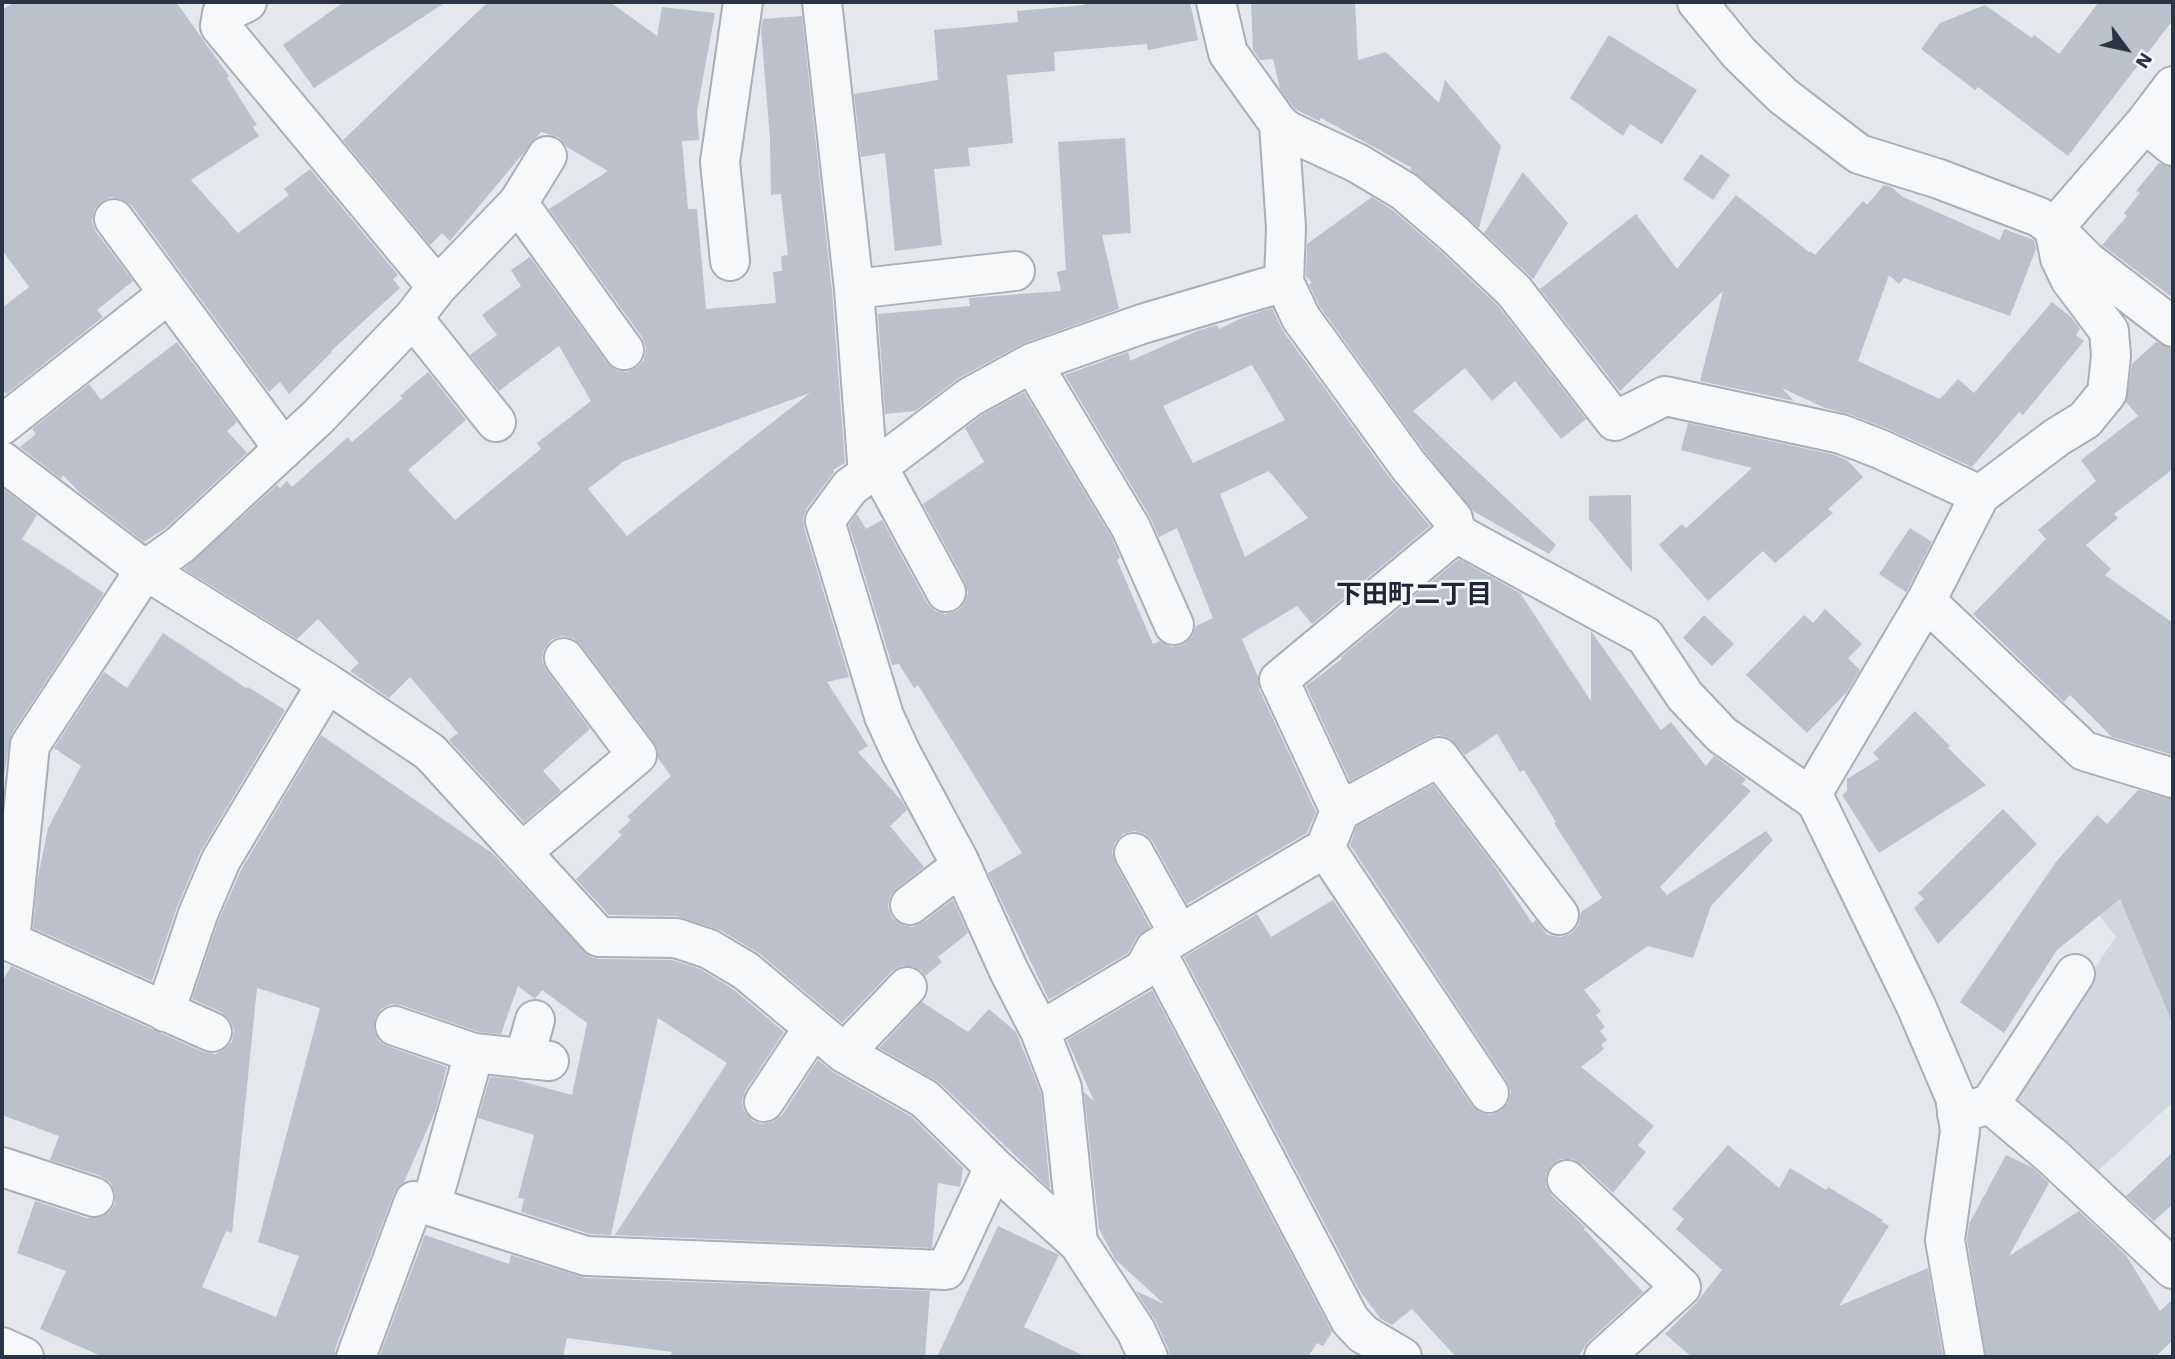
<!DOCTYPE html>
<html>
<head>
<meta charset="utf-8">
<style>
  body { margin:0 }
  #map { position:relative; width:2175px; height:1359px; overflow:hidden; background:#e4e7ec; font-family:"Work Sans",sans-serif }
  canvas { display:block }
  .frame { position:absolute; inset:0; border:4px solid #2b3445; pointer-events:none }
  .north { position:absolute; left:2091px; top:14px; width:70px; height:70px; -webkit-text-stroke:5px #f4f6f9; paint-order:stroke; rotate:123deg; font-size:19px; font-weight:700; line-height:28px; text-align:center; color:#2b3445 }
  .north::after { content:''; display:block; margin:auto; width:24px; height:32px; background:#2b3445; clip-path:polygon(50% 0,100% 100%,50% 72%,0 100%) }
</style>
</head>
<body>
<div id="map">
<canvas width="2175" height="1359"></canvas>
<div class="frame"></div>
<div class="north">N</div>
</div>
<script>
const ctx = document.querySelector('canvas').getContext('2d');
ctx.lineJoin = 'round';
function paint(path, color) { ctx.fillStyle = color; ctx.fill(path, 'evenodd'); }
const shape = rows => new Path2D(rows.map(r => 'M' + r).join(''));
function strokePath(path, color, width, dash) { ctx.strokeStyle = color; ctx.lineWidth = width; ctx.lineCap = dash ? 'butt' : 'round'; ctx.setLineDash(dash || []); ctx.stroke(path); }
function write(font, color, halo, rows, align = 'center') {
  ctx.font = font + ' "Work Sans","Noto Sans JP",sans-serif'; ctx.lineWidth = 5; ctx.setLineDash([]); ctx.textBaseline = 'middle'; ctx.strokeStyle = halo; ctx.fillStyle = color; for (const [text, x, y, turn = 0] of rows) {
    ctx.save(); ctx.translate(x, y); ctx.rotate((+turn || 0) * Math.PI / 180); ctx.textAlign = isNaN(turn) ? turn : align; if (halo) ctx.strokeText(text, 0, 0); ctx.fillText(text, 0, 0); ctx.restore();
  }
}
paint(shape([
  [2150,844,2173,872,2173,1102,2090,1178,2004,1099,2116,937,2089,902]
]), '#d2d6de');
paint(shape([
  [14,2,176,2,229,76,227,78,257,125,253,127,259,136,191,180,238,233,289,195,284,189,310,169,398,275,393,279,400,288,331,351,332,352,289,394,280,382,269,392,132,206,122,199,111,197,102,201,94,210,92,222,96,232,133,281,97,310,103,317,6,394,2,388,2,308,29,287,2,250,2,10],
  [344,2,446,2,314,88,283,45],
  [488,2,610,2,657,36,662,7,715,13,697,111,699,140,682,141,688,209,697,209,706,309,776,303,773,272,782,271,781,256,788,255,781,194,771,195,770,138,761,29,763,19,802,16,832,291,845,463,833,470,834,472,807,508,803,518,804,527,849,677,827,682,868,746,858,752,902,801,907,810,890,826,924,867,897,888,890,896,888,907,892,918,902,925,913,927,923,922,953,900,968,933,938,957,942,962,925,976,922,971,911,966,902,966,892,971,842,1023,760,954,720,930,677,916,609,915,576,879,622,835,618,832,631,820,627,817,671,776,658,758,658,751,654,742,581,645,573,638,562,636,551,640,544,649,542,661,547,671,590,729,543,771,561,791,524,822,449,740,458,733,410,677,389,698,350,671,359,663,318,619,297,639,184,569,277,485,280,488,287,481,292,487,348,437,352,442,403,398,400,396,428,372,466,420,408,470,455,520,541,449,537,443,591,401,559,346,499,391,470,355,497,335,482,315,521,286,511,270,530,257,607,363,616,370,627,372,637,367,644,360,646,348,642,337,549,209,608,171,567,147,558,137,541,132,450,241,442,233,430,245,343,140],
  [810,393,627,536,588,489,624,461],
  [1084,2,1190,2,1198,40,1148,50,1147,44,1054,52,1055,71,1007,75,1013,143,968,148,970,166,934,169,942,245,895,251,885,153,861,157,854,94,938,80,934,30,1018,22,1017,11,1084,5],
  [1355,2,1358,60,1386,52,1439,103,1445,80,1501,146,1479,228,1410,169,1412,168,1321,118,1319,121,1295,109,1280,89,1273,59,1260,60,1253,50,1251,3],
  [2099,2,2173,2,2173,20,2068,156,1978,87,1975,90,1921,49,1940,23,1985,5,2032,38,2034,35,2059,54],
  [1609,35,1697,90,1662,144,1630,124,1623,136,1570,98],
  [1125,138,1131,233,1102,235,1119,309,1022,344,959,378,915,411,885,414,878,314,970,306,969,298,1061,291,1057,272,1066,270,1058,142],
  [1701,154,1730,175,1713,200,1683,179],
  [2159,163,2173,167,2173,298,2102,245,2127,216,2124,213,2140,193,2136,191],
  [1523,172,1568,223,1533,279,1484,233],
  [1884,185,1891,187,1903,197,2000,240,2004,229,2034,240,2036,249,2010,316,1904,278,1899,284,1889,275,1858,361,1940,399,1958,379,1974,393,2052,302,2071,317,2080,329,2076,335,2084,341,2023,415,2019,412,1972,467,1888,429,1849,414,1825,408,1782,388,1794,401,1700,381,1723,291,1620,391,1540,289,1636,214,1677,269,1736,195,1809,252,1810,251,1815,255,1863,201,1867,205],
  [1372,197,1391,209,1439,250,1498,306,1586,419,1561,439,1515,381,1492,401,1465,368,1413,411,1556,545,1549,554,1473,511,1425,452,1320,307,1309,284,1312,283,1306,276,1307,244],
  [1272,308,1283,331,1390,478,1430,526,1312,624,1297,606,1242,639,1258,677,1259,689,1316,812,1307,833,1187,904,1153,842,1145,834,1135,831,1123,834,1115,842,1112,852,1115,863,1150,927,1137,937,1128,953,1049,1000,988,873,1022,853,918,685,914,688,899,664,892,665,849,525,857,514,866,529,882,520,927,603,935,611,945,614,957,611,964,604,968,593,965,582,923,504,984,462,965,428,982,415,1024,392,1112,538,1120,558,1117,560,1153,644,1160,641,1171,647,1183,645,1192,637,1196,626,1213,618,1177,528,1159,537,1150,517,1065,375,1128,352,1130,361,1197,331,1217,325,1219,329,1244,317],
  [1252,365,1285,420,1193,463,1163,406],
  [1269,471,1308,518,1245,557,1220,494],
  [177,342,237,422,227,431,247,453,166,528,144,542,79,492,63,475,61,479,20,447,36,434,32,429,89,384,101,400],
  [2156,342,2173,348,2173,469,2114,514,2118,518,2086,545,2111,569,2105,575,2173,623,2173,755,2112,737,2070,695,2064,702,1973,614,2046,539,2038,530,2096,481,2081,460,2138,416,2126,402,2132,364],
  [1688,423,1835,455,1847,460,1863,477,1828,509,1833,513,1775,563,1763,551,1708,601,1659,545,1682,524,1686,528,1752,468,1681,450],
  [2,488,37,515,22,539,104,593,12,733,2,785],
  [1631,495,1632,572,1589,519,1589,496],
  [1910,528,1932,542,1906,592,1879,574],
  [1459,559,1520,593,1591,701,1591,631,1661,730,1671,722,1706,766,1714,756,1746,779,1742,784,1751,791,1660,887,1667,895,1766,831,1773,840,1711,906,1693,958,1648,946,1584,990,1601,1011,1596,1015,1605,1027,1600,1031,1607,1040,1601,1045,1604,1049,1581,1067,1654,1126,1638,1145,1646,1152,1613,1193,1582,1164,1573,1159,1560,1159,1552,1165,1546,1174,1546,1186,1552,1196,1585,1227,1584,1229,1643,1292,1589,1341,1578,1357,1456,1357,1412,1309,1392,1325,1381,1319,1361,1293,1184,957,1257,914,1271,937,1333,900,1471,1105,1479,1112,1490,1115,1501,1111,1508,1103,1511,1092,1507,1081,1350,845,1357,826,1433,785,1493,864,1532,923,1536,920,1547,935,1561,937,1572,933,1579,924,1581,912,1602,898,1554,823,1556,822,1524,770,1520,772,1497,734,1465,755,1449,738,1439,735,1429,738,1350,781,1306,686,1342,659,1341,657],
  [1825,609,1862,644,1848,658,1860,670,1847,692,1807,733,1746,675,1804,615,1813,623],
  [1704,615,1734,644,1712,666,1683,638],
  [163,633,246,688,248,687,285,710,201,851,177,907,152,981,33,928,38,877,48,828,81,766,54,748,104,672,127,688],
  [1915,711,1950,746,1948,748,1986,785,1879,853,1842,795,1847,791,1847,779,1879,759,1873,753],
  [321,735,492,853,590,957,599,959,672,960,700,969,733,989,784,1032,745,1091,742,1101,744,1111,753,1121,762,1124,773,1122,782,1115,818,1060,833,1072,912,1117,963,1168,960,1187,938,1183,932,1248,615,1235,727,1063,658,1018,611,1235,590,1234,521,1212,524,1199,518,1198,534,1135,478,1118,490,1077,513,1079,572,1095,587,1023,542,990,535,999,518,986,501,1034,479,1032,401,1005,391,1004,381,1009,375,1018,374,1031,379,1041,387,1046,447,1067,435,1112,404,1182,394,1193,335,1349,335,1357,103,1357,40,1329,66,1271,17,1253,35,1201,87,1218,98,1218,109,1213,115,1204,115,1193,111,1183,101,1176,50,1160,59,1136,2,1115,2,982,11,966,203,1052,215,1054,225,1049,232,1042,234,1030,230,1020,221,1012,192,999,218,922,241,870],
  [257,988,320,1008,258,1242,299,1256,276,1317,202,1287,226,1231,232,1233],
  [2138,790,2173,799,2173,1024,2120,899,2057,950,2004,1033,1960,1002,2056,862,2097,815,2107,824],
  [2003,809,2037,844,1938,944,1914,908,1924,899,1918,893],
  [1152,990,1332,1332,1323,1346,1317,1343,1308,1357,1170,1357,1168,1348,1156,1322,1136,1291,1164,1304,1115,1259,1099,1229,1084,1092,1094,1101,1067,1040],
  [922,1002,968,1032,989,1009,1016,1032,1041,1093,1050,1189,940,1083,879,1048],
  [1728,1145,1779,1188,1790,1168,1826,1190,1828,1187,1883,1220,1882,1222,1889,1226,1839,1306,1928,1268,1943,1357,1692,1357,1665,1334,1696,1303,1722,1270,1676,1229,1684,1219,1672,1209],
  [2173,1152,2173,1204,2154,1221,2126,1196],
  [2006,1155,2033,1168,2049,1183,2009,1256,2079,1211,2126,1255,2160,1311,2173,1299,2173,1340,2155,1357,1986,1357,1967,1240,1969,1224],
  [998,1226,1059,1255,1024,1327,1086,1357,937,1357],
  [425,1235,509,1264,511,1255,585,1278,930,1291,925,1357,670,1357,672,1352,567,1338,563,1357,379,1357]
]), '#bbc0ca');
const minor = shape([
  [822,2,854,289,868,474,850,487,825,521,884,716,901,753,959,861,1009,971,1040,1031,1062,1088,1078,1243],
  [1216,2,1228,53,1279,124,1288,131,1357,163,1404,191,1454,234,1514,291,1615,421,1665,396,1841,434,1880,449,1980,495],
  [1697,2,1739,53,1783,96,1859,154,1939,179,2039,217,2054,228,2087,261,2173,327],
  [2145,123,2173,146],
  [1279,124,1286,228,1284,282,1301,318,1408,465,1453,519,1456,533,1645,636,1685,696,1722,735,1816,801,1916,1006,1955,1097,1960,1131,1945,1240,1965,1357],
  [518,203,624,350],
  [114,219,283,448],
  [2054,228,2145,123,2173,86],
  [730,261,720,162,743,2],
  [437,287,518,203,547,156],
  [854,289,1015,271],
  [413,318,496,422],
  [1032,363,1131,528,1174,625],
  [2,425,168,294],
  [2,461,145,570,327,683,430,752,599,937,676,938,709,949,746,971,844,1053,925,1099,994,1167,1079,1244,1136,1331,1148,1357],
  [878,467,946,592],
  [868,474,970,397,1032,363,1142,324,1284,282],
  [1926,601,2084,751,2173,778],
  [1810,797,1926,601,1980,495,2057,437,2085,420,2107,393,2111,356,2109,331,2070,279,2060,258,2054,228],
  [1340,811,1279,680,1456,533],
  [1325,848,1489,1093],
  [522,852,637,755,564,658],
  [1134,853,1179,934],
  [910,905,961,866],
  [2,938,212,1032],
  [10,941,30,745,145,570,180,545,318,417,413,318,437,287,220,26,222,14,247,2],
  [1155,949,1350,1320,1363,1334,1402,1357],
  [165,1012,198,914,221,860,327,683],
  [395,1026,474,1053,549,1061],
  [1040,1031,1144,969,1155,949,1325,848,1340,811,1439,757,1559,915],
  [844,1053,907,987],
  [524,1059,535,1020],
  [764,1102,813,1028],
  [1990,1104,2075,974],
  [1957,1114,1990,1104,2053,1157,2173,1269],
  [2,1167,94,1197],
  [1567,1180,1681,1287,1604,1357],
  [431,1206,474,1053],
  [2,1347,24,1357],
  [356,1357,414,1201,586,1256,946,1270,994,1167]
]);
strokePath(minor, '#a9aeb7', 42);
strokePath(minor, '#f7f8fa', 38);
write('bold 26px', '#1d2536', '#f4f6f9', [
  ["下田町二丁目",1414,595]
]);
</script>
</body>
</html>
